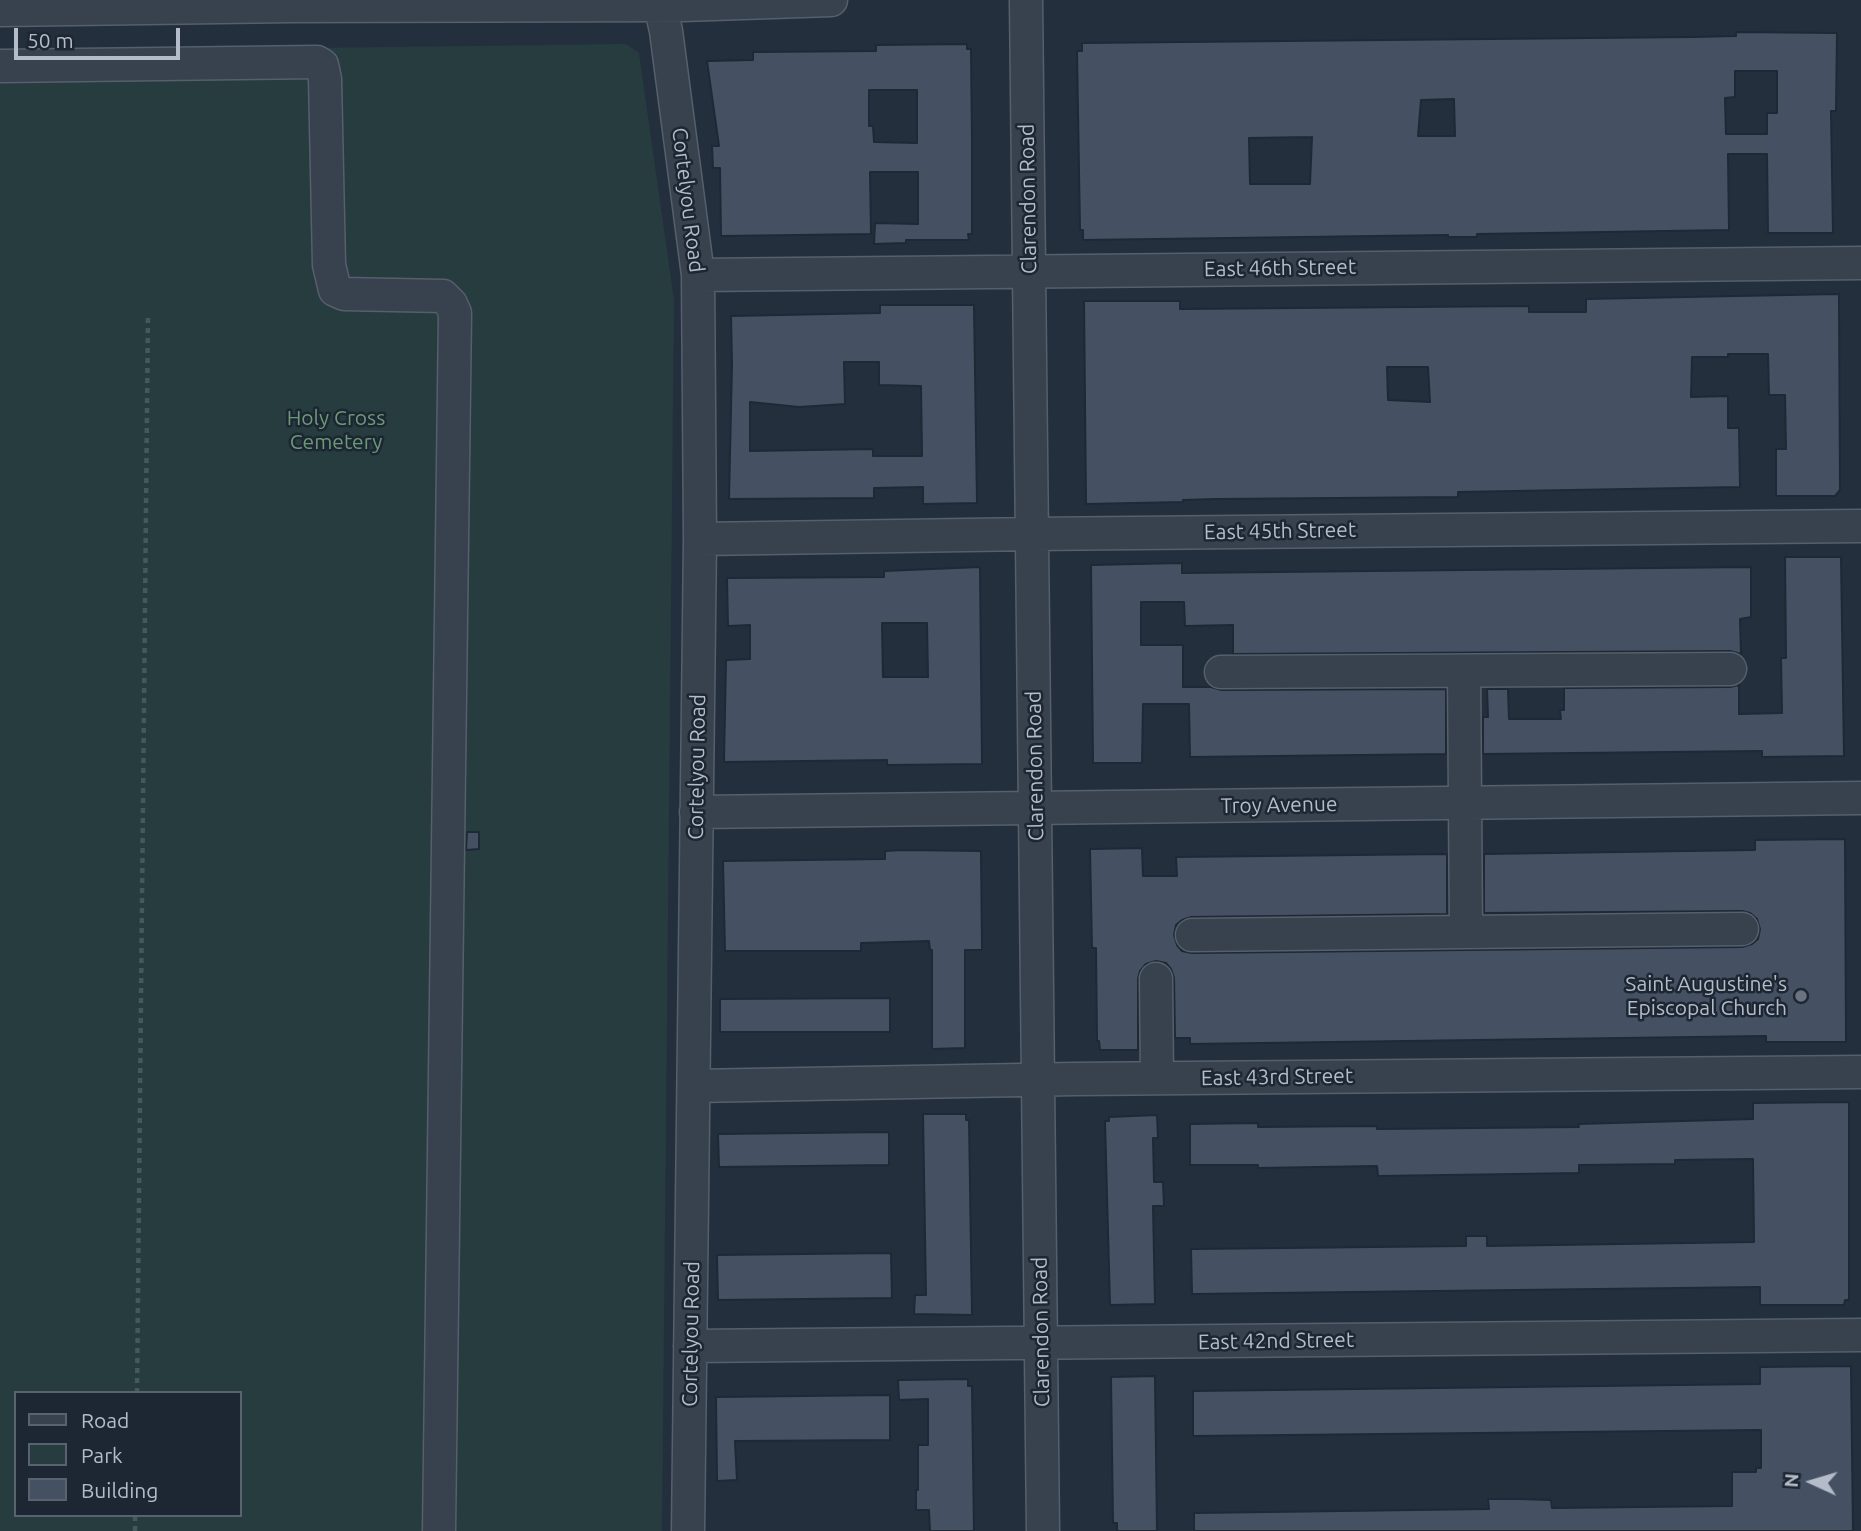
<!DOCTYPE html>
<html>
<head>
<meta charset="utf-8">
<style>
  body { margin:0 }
  #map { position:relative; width:1861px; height:1531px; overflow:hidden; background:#242f3e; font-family:Ubuntu,sans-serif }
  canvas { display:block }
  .legend { position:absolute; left:14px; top:1391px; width:228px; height:126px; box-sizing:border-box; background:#1d2633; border:2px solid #59626f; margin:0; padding:9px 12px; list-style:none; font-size:21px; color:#b4bcc9 }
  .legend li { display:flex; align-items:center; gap:14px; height:35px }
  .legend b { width:35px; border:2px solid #59626f }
  .north { position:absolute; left:1777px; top:1447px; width:70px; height:70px; -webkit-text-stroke:5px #1d2633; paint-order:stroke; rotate:274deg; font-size:19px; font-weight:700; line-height:28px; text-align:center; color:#b4bcc9 }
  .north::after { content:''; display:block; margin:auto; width:24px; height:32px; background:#b4bcc9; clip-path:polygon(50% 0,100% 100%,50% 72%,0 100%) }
  .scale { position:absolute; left:14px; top:28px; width:166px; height:32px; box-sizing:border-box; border:4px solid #b4bcc9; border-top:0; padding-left:9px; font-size:21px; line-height:24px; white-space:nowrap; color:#b4bcc9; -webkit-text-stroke:5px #1d2633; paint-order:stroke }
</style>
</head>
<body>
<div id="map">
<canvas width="1861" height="1531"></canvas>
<ul class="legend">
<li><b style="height:9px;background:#38414e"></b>Road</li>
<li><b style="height:19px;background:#263c3f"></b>Park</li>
<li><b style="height:19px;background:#455162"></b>Building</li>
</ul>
<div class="north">N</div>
<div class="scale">50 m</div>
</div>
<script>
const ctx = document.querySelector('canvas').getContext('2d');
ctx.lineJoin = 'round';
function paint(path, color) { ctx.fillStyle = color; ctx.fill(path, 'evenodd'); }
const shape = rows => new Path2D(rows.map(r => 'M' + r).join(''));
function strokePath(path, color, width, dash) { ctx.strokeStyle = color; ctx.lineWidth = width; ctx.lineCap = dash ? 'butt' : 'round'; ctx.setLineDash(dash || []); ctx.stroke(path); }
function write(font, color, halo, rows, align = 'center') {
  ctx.font = font + ' Ubuntu,sans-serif'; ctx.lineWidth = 5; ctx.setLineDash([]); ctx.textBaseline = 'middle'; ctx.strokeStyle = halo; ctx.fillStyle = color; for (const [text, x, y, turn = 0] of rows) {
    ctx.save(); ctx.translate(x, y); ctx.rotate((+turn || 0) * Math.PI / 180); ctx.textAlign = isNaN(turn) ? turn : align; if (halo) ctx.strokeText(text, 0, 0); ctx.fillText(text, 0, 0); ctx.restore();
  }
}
paint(shape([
  [626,44,639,53,674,300,662,1531,0,1531,0,52],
  [16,1393,240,1393,240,1515,16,1515]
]), '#263c3f');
const building = shape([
  [1736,32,1837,33,1836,111,1831,111,1833,233,1768,233,1767,154,1728,154,1729,230,1477,234,1477,237,1448,237,1448,235,1083,240,1083,230,1080,230,1077,51,1082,51,1082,43,1693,37,1736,36,1736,32],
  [1735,71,1777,71,1777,113,1767,113,1767,134,1726,134,1725,98,1735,97,1735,71],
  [1454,99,1455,136,1418,136,1421,100,1454,99],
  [1312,137,1310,184,1250,184,1249,138,1312,137],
  [967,44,967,49,971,49,972,141,972,234,968,234,969,240,906,240,906,243,874,244,875,223,918,224,918,172,870,172,871,234,721,236,720,168,713,168,712,146,719,146,707,61,753,60,753,52,876,51,876,45,967,44],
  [869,90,917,90,917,143,874,142,873,126,869,126,869,90],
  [1839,294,1840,490,1835,496,1776,496,1776,449,1786,449,1785,395,1769,395,1768,354,1728,354,1728,357,1692,357,1691,397,1728,396,1728,428,1739,428,1740,487,1458,492,1458,497,1215,499,1183,500,1183,502,1086,504,1084,301,1180,301,1180,309,1529,306,1529,312,1586,312,1586,299,1839,294],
  [1387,367,1428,367,1430,402,1388,400,1387,367],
  [880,305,974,305,977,503,923,504,923,487,874,488,874,498,729,499,732,364,731,316,880,313,880,305],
  [844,362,879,362,879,385,921,386,922,456,873,456,873,449,750,451,750,402,799,407,845,404,844,362],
  [1785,557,1841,557,1844,756,1762,757,1762,751,1483,754,1483,717,1488,717,1487,689,1508,689,1509,719,1561,719,1560,710,1564,710,1564,688,1730,687,1739,685,1739,714,1782,713,1781,658,1786,658,1785,557],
  [1182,563,1182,573,1751,567,1751,617,1740,619,1741,654,1730,651,1233,654,1233,625,1185,626,1184,602,1141,602,1141,645,1183,645,1183,687,1211,687,1221,690,1446,689,1446,754,1190,757,1189,704,1143,704,1142,763,1093,763,1091,565,1182,563],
  [980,567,982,764,887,765,887,760,724,762,726,660,750,659,750,625,728,626,727,578,884,577,884,571,980,567],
  [882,623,927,623,928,677,883,677,882,623],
  [467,832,479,832,479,849,466,850,467,832],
  [1845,839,1846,1042,1766,1042,1766,1036,1190,1044,1190,1038,1175,1038,1174,978,1171,969,1166,963,1156,961,1146,964,1140,971,1138,979,1138,1050,1100,1050,1099,1041,1097,1041,1096,948,1092,948,1090,849,1142,848,1143,876,1177,876,1176,857,1447,854,1447,914,1191,917,1182,920,1176,925,1174,935,1177,945,1182,951,1192,953,1742,947,1752,944,1758,939,1760,929,1757,919,1750,913,1742,911,1484,913,1484,854,1755,850,1755,840,1845,839],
  [903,850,981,851,982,950,965,950,965,1048,932,1049,932,950,930,950,929,941,861,943,861,951,725,951,723,861,885,859,885,851,903,850],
  [890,998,890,1032,720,1032,720,999,890,998],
  [1849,1102,1849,1300,1845,1300,1844,1305,1760,1305,1760,1287,1192,1294,1191,1249,1466,1246,1466,1236,1487,1236,1487,1246,1754,1242,1753,1159,1675,1160,1675,1164,1579,1165,1579,1173,1514,1174,1378,1176,1377,1166,1258,1168,1258,1165,1190,1165,1190,1124,1258,1123,1258,1127,1377,1126,1377,1129,1579,1127,1578,1124,1753,1119,1753,1103,1849,1102],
  [923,1114,966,1114,966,1120,969,1120,972,1315,914,1314,915,1295,926,1295,923,1114],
  [1157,1115,1158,1138,1153,1138,1154,1182,1163,1182,1164,1206,1153,1206,1155,1304,1110,1305,1105,1121,1109,1121,1109,1117,1157,1115],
  [889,1132,889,1165,719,1167,718,1134,889,1132],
  [891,1253,892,1298,718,1300,717,1255,891,1253],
  [1851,1366,1853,1531,1194,1531,1194,1513,1489,1509,1488,1499,1518,1499,1551,1500,1552,1508,1732,1506,1732,1472,1756,1472,1756,1468,1761,1468,1761,1430,1193,1436,1193,1391,1760,1384,1760,1367,1851,1366],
  [1155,1376,1157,1531,1117,1531,1117,1523,1113,1523,1111,1377,1155,1376],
  [968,1379,968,1386,972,1386,974,1531,930,1531,929,1510,916,1510,916,1490,918,1490,918,1445,928,1445,928,1399,899,1400,898,1380,968,1379],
  [890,1395,890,1440,735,1441,737,1480,717,1481,716,1397,890,1395]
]);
paint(building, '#455162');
strokePath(building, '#1f2835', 2);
const minor = shape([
  [659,0,666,31,698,275,700,539,688,1531],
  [1026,0,1043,1531],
  [0,10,292,6,683,5,831,0],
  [0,66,317,62,322,65,325,79,329,265,335,290,344,294,443,296,451,304,455,313,439,1531],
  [698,275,1861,263],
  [700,539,1032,534,1861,526],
  [1221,672,1730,669],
  [696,812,1861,798],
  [1466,932,1742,929],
  [1192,935,1466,932,1464,671],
  [1156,979,1157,1078],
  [694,1086,1075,1079,1861,1072],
  [690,1346,1861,1335]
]);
strokePath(minor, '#565f6c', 35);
strokePath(shape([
  [137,1393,148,313],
  [135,1531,135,1515]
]), '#44595c', 4.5, [5, 5]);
strokePath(minor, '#38414e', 32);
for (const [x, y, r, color] of [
  [1801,996,7,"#6b7280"]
]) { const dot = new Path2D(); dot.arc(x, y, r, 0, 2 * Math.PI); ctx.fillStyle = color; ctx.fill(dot); strokePath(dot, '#1d2633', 2.5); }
write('21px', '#b4bcc9', '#1d2633', [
  ["Clarendon Road",1028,199,-91],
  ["Cortelyou Road",688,200,83],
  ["East 46th Street",1280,268,-1],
  ["East 45th Street",1280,531,-1],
  ["Clarendon Road",1035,766,-91],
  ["Cortelyou Road",697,767,-89],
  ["Troy Avenue",1279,805,-1],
  ["East 43rd Street",1277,1077,-1],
  ["Clarendon Road",1041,1332,-91],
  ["Cortelyou Road",691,1334,-89],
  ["East 42nd Street",1276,1341,-1]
]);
write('21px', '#6b9a76', '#1d2633', [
  ["Holy Cross",336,418],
  ["Cemetery",336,442]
]);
write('21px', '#b4bcc9', '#1d2633', [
  ["Saint Augustine's",1787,984],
  ["Episcopal Church",1787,1008]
], 'right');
</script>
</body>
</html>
